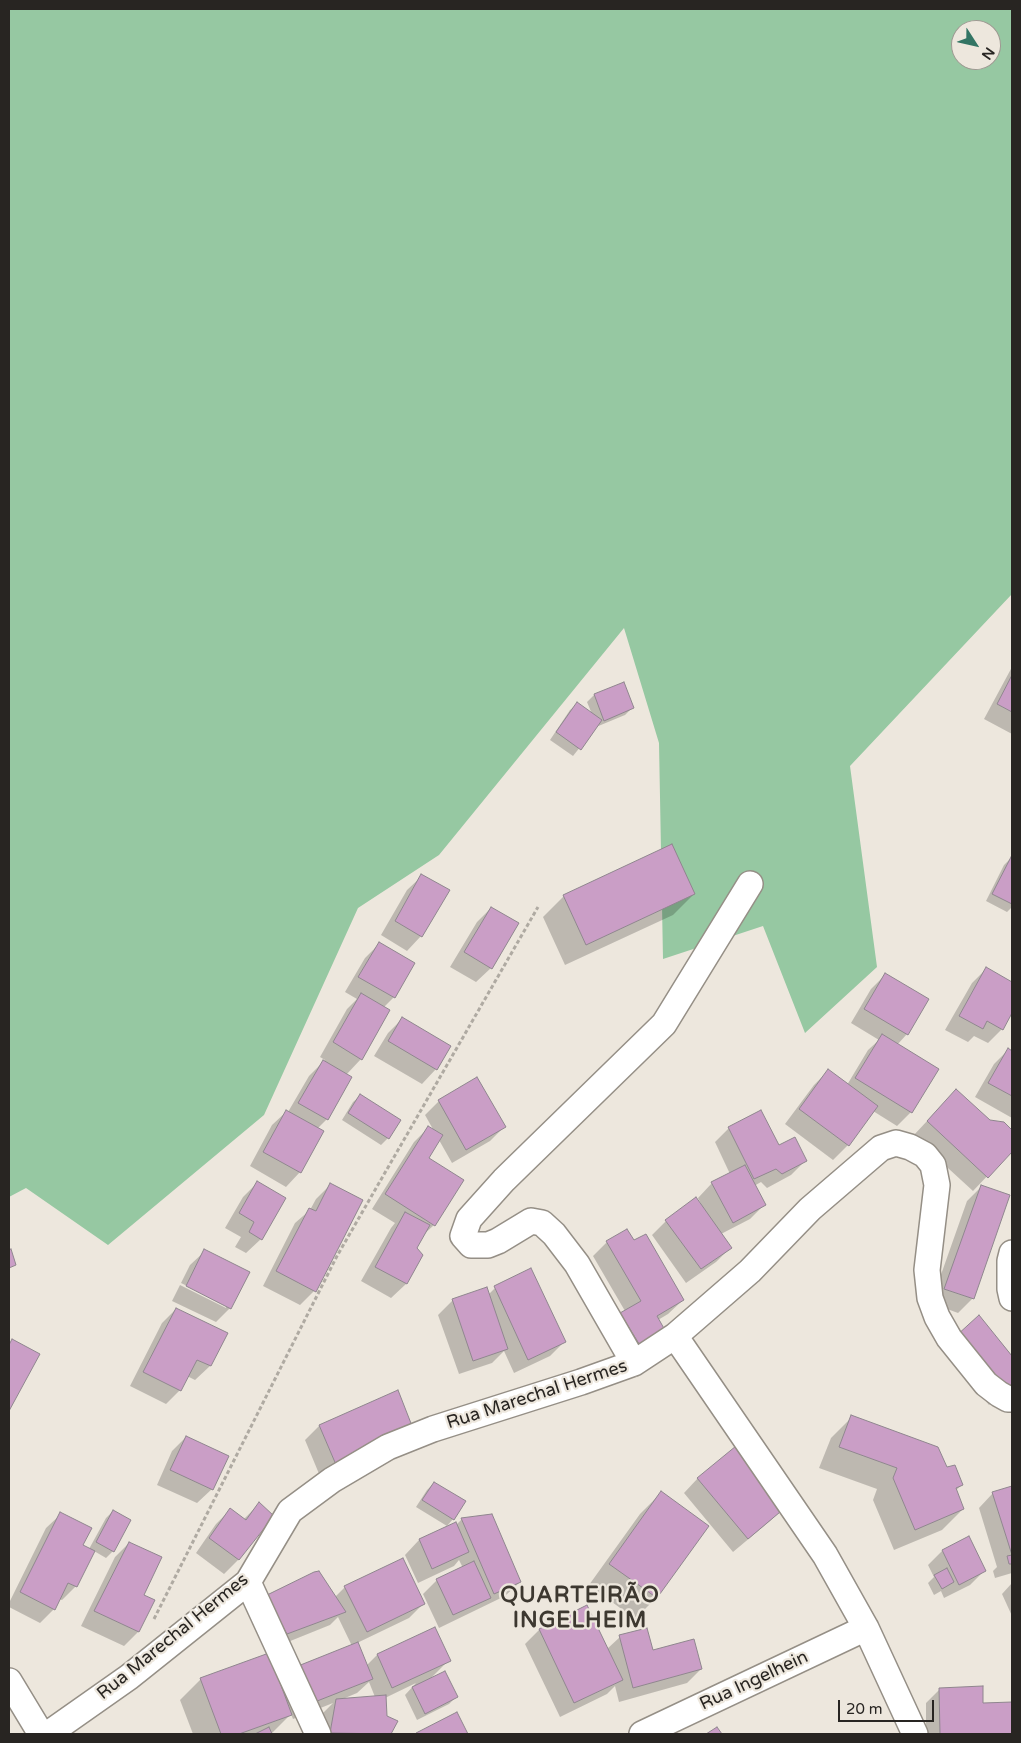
<!DOCTYPE html>
<html>
<head>
<meta charset="utf-8">
<style>
  body { margin:0 }
  #map { position:relative; width:1021px; height:1743px; overflow:hidden; background:#ede7dd; font-family:"Varela Round",sans-serif }
  canvas { display:block }
  .frame { position:absolute; inset:0; border:10px solid #282522; pointer-events:none }
  .north { position:absolute; left:951px; top:20px; width:50px; height:50px; box-sizing:border-box; background:#ede7dd; border:1px solid #9e9992; border-radius:50%; rotate:125deg; font-size:14px; font-weight:700; line-height:20px; text-align:center; color:#282522 }
  .north::after { content:''; display:block; margin:auto; width:18px; height:22px; background:#337564; clip-path:polygon(50% 0,100% 100%,50% 72%,0 100%) }
  .scale { position:absolute; left:838px; top:1700px; width:96px; height:22px; box-sizing:border-box; border:2px solid #282522; border-top:0; padding-left:6px; font-size:15px; line-height:18px; white-space:nowrap; color:#282522; -webkit-text-stroke:4px #ede7dd; paint-order:stroke }
</style>
</head>
<body>
<div id="map">
<canvas width="1021" height="1743"></canvas>
<div class="frame"></div>
<div class="north">N</div>
<div class="scale">20 m</div>
</div>
<script>
const ctx = document.querySelector('canvas').getContext('2d');
ctx.lineJoin = 'round';
function paint(path, color) { ctx.fillStyle = color; ctx.fill(path, 'evenodd'); }
const shape = rows => new Path2D(rows.map(r => 'M' + r).join(''));
function strokePath(path, color, width, dash) { ctx.strokeStyle = color; ctx.lineWidth = width; ctx.lineCap = dash ? 'butt' : 'round'; ctx.setLineDash(dash || []); ctx.stroke(path); }
function write(font, color, halo, rows, align = 'center') {
  ctx.font = font + ' "Varela Round",sans-serif'; ctx.lineWidth = 4.5; ctx.setLineDash([]); ctx.textBaseline = 'middle'; ctx.strokeStyle = halo; ctx.fillStyle = color; for (const [text, x, y, turn = 0] of rows) {
    ctx.save(); ctx.translate(x, y); ctx.rotate((+turn || 0) * Math.PI / 180); ctx.textAlign = isNaN(turn) ? turn : align; if (halo) ctx.strokeText(text, 0, 0); ctx.fillText(text, 0, 0); ctx.restore();
  }
}
paint(shape([
  [9,9,1012,9,1012,594,850,766,877,967,805,1033,763,926,663,959,659,743,624,628,439,855,358,908,264,1115,108,1245,26,1188,9,1197],
  [961,30,991,30,991,60,961,60]
]), '#96c8a2');
paint(shape([
  [1012,667,1012,734,984,719],
  [623,684,632,708,625,715,596,727,573,756,550,740,570,710,577,704,592,714,587,702,594,695],
  [1011,858,1012,907,1007,912,986,901,1004,865],
  [422,876,421,936,407,951,381,935,407,890],
  [694,894,673,915,565,965,543,917,564,896],
  [491,908,491,968,476,982,450,967,477,922],
  [379,944,413,963,394,997,383,1008,361,1059,346,1075,327,1119,317,1129,300,1172,286,1187,250,1166,272,1125,287,1111,288,1112,309,1076,325,1060,320,1057,347,1009,357,999,345,992,365,958],
  [986,969,1012,983,1012,1011,1002,1029,988,1043,974,1036,968,1042,945,1030,972,983],
  [886,974,907,1034,897,1045,911,1112,897,1126,873,1111,848,1145,833,1160,785,1124,814,1085,828,1071,847,1085,868,1050,879,1040,851,1023,871,989],
  [402,1019,436,1069,422,1084,374,1056,388,1033],
  [1008,1050,1012,1052,1012,1118,975,1097,994,1064],
  [360,1096,388,1138,381,1145,342,1120,353,1102],
  [439,1101,504,1127,490,1141,452,1163,439,1140,427,1158,434,1225,422,1236,416,1248,421,1255,406,1284,391,1298,361,1281,391,1228,395,1223,372,1209,414,1142,428,1128,434,1131,425,1115],
  [942,1105,989,1121,1003,1124,1012,1132,1012,1150,973,1191,913,1136],
  [729,1128,778,1147,805,1161,791,1175,767,1188,761,1182,754,1186,764,1205,750,1219,721,1234,730,1248,716,1262,686,1283,652,1235,666,1221,702,1206,698,1198,712,1183,730,1174,715,1142],
  [257,1183,261,1239,246,1253,235,1247,241,1237,225,1228,243,1197],
  [330,1185,314,1291,300,1305,263,1286,295,1223,310,1210,316,1199],
  [981,1187,973,1298,958,1313,931,1303,967,1201],
  [607,1242,633,1242,683,1300,668,1314,658,1320,664,1332,626,1360,607,1328,625,1311,593,1256],
  [205,1251,230,1308,216,1322,172,1301,180,1285,226,1308,226,1305,181,1283,190,1265],
  [495,1288,564,1342,550,1356,514,1373,504,1351,492,1363,459,1374,438,1315,453,1300,488,1295],
  [176,1309,226,1334,210,1366,195,1380,187,1376,180,1390,166,1404,130,1386,162,1323],
  [979,1317,1009,1352,1012,1359,1012,1384,989,1405,943,1351],
  [12,1341,38,1355,9,1409,9,1344],
  [852,1417,946,1469,962,1485,955,1491,963,1509,942,1530,894,1550,873,1500,877,1489,819,1468,831,1438],
  [319,1426,412,1430,322,1481,305,1440],
  [186,1437,212,1489,197,1503,157,1485,172,1451],
  [698,1478,785,1507,770,1521,733,1552,684,1493],
  [434,1483,453,1519,447,1526,416,1507,427,1490],
  [1012,1487,1012,1573,995,1578,993,1571,997,1567,979,1508,993,1493],
  [661,1493,707,1526,656,1598,635,1619,589,1585,640,1514],
  [259,1504,272,1517,238,1560,224,1574,196,1553,216,1524,230,1510,243,1520],
  [113,1511,113,1551,106,1558,94,1551,76,1586,62,1600,59,1599,54,1609,40,1623,9,1607,9,1603,46,1528,61,1514,82,1545,89,1549,106,1518],
  [462,1519,520,1582,505,1596,439,1628,423,1594,437,1580,463,1568,459,1560,454,1566,418,1583,405,1555,419,1540,456,1525],
  [129,1543,143,1595,153,1600,138,1632,124,1646,81,1626,115,1557],
  [942,1551,984,1571,970,1585,944,1598,941,1591,934,1595,928,1583,934,1577,928,1565],
  [1012,1583,1012,1616,1002,1594],
  [345,1587,423,1604,409,1618,357,1643,366,1666,377,1655,435,1629,449,1660,431,1678,456,1697,449,1704,417,1720,405,1695,416,1683,385,1698,386,1716,396,1722,390,1734,318,1734,322,1714,333,1703,293,1719,291,1714,271,1734,193,1734,180,1700,201,1679,279,1684,294,1669,352,1646,338,1617,330,1625,273,1648,252,1611,335,1597],
  [369,1682,375,1697,345,1698,357,1693],
  [539,1630,607,1649,620,1637,652,1651,701,1669,687,1683,619,1702,615,1686,607,1694,560,1717,525,1644],
  [940,1689,981,1704,1012,1703,1012,1734,926,1734,926,1703]
]), '#0003');
const building = shape([
  [1012,675,1012,712,997,704,1012,675],
  [624,682,634,708,604,721,594,694,624,682],
  [577,702,602,720,581,750,556,732,577,702],
  [672,844,695,894,586,945,563,895,672,844],
  [1011,857,1012,858,1012,904,992,894,1011,857],
  [421,874,450,890,422,937,395,921,421,874],
  [491,907,519,923,492,969,464,952,491,907],
  [379,942,415,963,395,998,358,977,379,942],
  [986,967,1012,982,1012,1013,1003,1030,987,1021,983,1029,959,1016,986,967],
  [885,973,929,999,908,1035,864,1009,885,973],
  [361,993,390,1010,362,1060,333,1042,361,993],
  [402,1017,451,1046,437,1070,388,1041,402,1017],
  [882,1034,939,1069,912,1113,855,1078,882,1034],
  [1008,1048,1012,1051,1012,1096,988,1083,1008,1048],
  [323,1060,352,1077,328,1120,298,1103,323,1060],
  [828,1069,878,1106,849,1146,799,1109,828,1069],
  [477,1077,506,1127,466,1150,438,1100,477,1077],
  [956,1089,990,1120,1004,1122,1012,1130,1012,1152,988,1178,927,1121,956,1089],
  [360,1094,401,1120,389,1139,348,1113,360,1094],
  [286,1110,324,1131,301,1173,263,1152,286,1110],
  [761,1110,779,1145,795,1137,807,1161,782,1174,776,1169,754,1179,728,1127,761,1110],
  [428,1126,443,1135,429,1158,464,1180,435,1226,385,1194,428,1126],
  [745,1165,766,1205,733,1223,711,1182,745,1165],
  [257,1181,286,1198,262,1240,249,1232,254,1222,239,1213,257,1181],
  [330,1183,363,1200,316,1292,276,1271,309,1208,316,1211,330,1183],
  [981,1185,1010,1195,974,1299,944,1289,981,1185],
  [696,1197,732,1248,701,1269,665,1220,696,1197],
  [405,1212,430,1225,417,1248,423,1255,407,1284,375,1267,405,1212],
  [627,1229,634,1240,646,1234,684,1300,657,1316,666,1332,641,1347,620,1313,641,1301,606,1241,627,1229],
  [11,1249,16,1265,9,1268,9,1250,11,1249],
  [204,1249,250,1272,231,1309,186,1286,204,1249],
  [531,1268,566,1342,528,1360,494,1286,531,1268],
  [487,1287,508,1349,473,1361,452,1299,487,1287],
  [176,1308,228,1333,211,1366,197,1360,181,1391,143,1372,176,1308],
  [979,1315,1012,1356,1012,1384,1004,1391,956,1336,979,1315],
  [12,1339,40,1354,9,1411,9,1345,12,1339],
  [398,1390,414,1431,337,1467,319,1425,398,1390],
  [851,1415,938,1447,947,1467,955,1465,963,1485,956,1488,964,1509,915,1530,893,1478,897,1468,839,1447,851,1415],
  [186,1436,229,1456,213,1490,170,1470,186,1436],
  [736,1446,786,1507,748,1539,697,1478,736,1446],
  [434,1482,466,1501,454,1520,422,1500,434,1482],
  [1012,1486,1012,1564,1009,1564,1007,1556,1012,1555,992,1492,1012,1486],
  [661,1491,709,1526,657,1598,609,1564,661,1491],
  [259,1502,274,1516,239,1560,209,1538,230,1508,246,1520,259,1502],
  [113,1510,131,1520,114,1552,96,1542,113,1510],
  [60,1512,92,1528,83,1545,95,1551,77,1587,68,1583,55,1610,20,1592,60,1512],
  [492,1514,521,1582,494,1594,461,1518,492,1514],
  [456,1522,469,1552,432,1569,419,1539,456,1522],
  [969,1536,986,1571,959,1585,942,1550,969,1536],
  [129,1542,162,1557,144,1595,155,1600,139,1632,94,1611,129,1542],
  [403,1558,425,1604,367,1632,344,1586,403,1558],
  [474,1561,491,1598,453,1615,436,1579,474,1561],
  [947,1568,954,1582,942,1589,934,1575,947,1568],
  [319,1571,346,1612,287,1634,265,1596,314,1572,319,1571],
  [587,1605,623,1680,574,1703,539,1629,587,1605],
  [435,1627,451,1661,392,1688,377,1654,435,1627],
  [647,1628,653,1650,694,1639,702,1669,633,1688,619,1635,647,1628],
  [358,1642,373,1679,307,1705,293,1668,358,1642],
  [269,1653,292,1715,239,1734,221,1734,200,1678,269,1653],
  [445,1671,458,1697,425,1714,412,1687,445,1671],
  [983,1686,983,1703,1012,1702,1012,1734,940,1734,939,1688,983,1686],
  [386,1695,387,1716,398,1721,391,1734,330,1733,336,1699,386,1695],
  [457,1712,468,1734,416,1734,416,1733,457,1712],
  [269,1727,272,1734,255,1734,269,1727],
  [717,1727,722,1734,706,1734,717,1727]
]);
paint(building, '#ca9ec6');
strokePath(building, '#8f868e', 1);
const street = shape([
  [1012,1253,1010,1261,1010,1289,1012,1298],
  [675,1336,825,1555,866,1628,915,1734],
  [634,1363,577,1264,554,1234,542,1223,531,1221,498,1241,488,1245,471,1245,463,1236,469,1219,504,1180,664,1024,750,884],
  [248,1582,318,1734],
  [9,1681,41,1734],
  [48,1734,129,1677,248,1582,290,1511,332,1480,388,1447,433,1429,581,1382,634,1363,675,1336,750,1271,810,1209,881,1148,896,1143,910,1147,925,1155,933,1165,937,1185,927,1270,930,1298,937,1317,949,1338,986,1384,999,1394,1008,1399,1012,1399],
  [642,1734,866,1628]
]);
strokePath(street, '#958f86', 28);
strokePath(shape([
  [154,1619,337,1256,538,907]
]), '#afaaa2', 3, [4, 2.5]);
strokePath(street, '#fff', 25);
write('18px', '#282522', '#ede7dd', [
  ["Rua Marechal Hermes",537,1395,-18],
  ["Rua Marechal Hermes",173,1637,-39],
  ["Rua Ingelhein",754,1681,-25]
]);
ctx.letterSpacing = '1px';
write('bold 22px', '#3d3830', '#ede7dd', [
  ["QUARTEIRÃO",580,1596],
  ["INGELHEIM",580,1621]
]);
ctx.letterSpacing = '0px';
</script>
</body>
</html>
